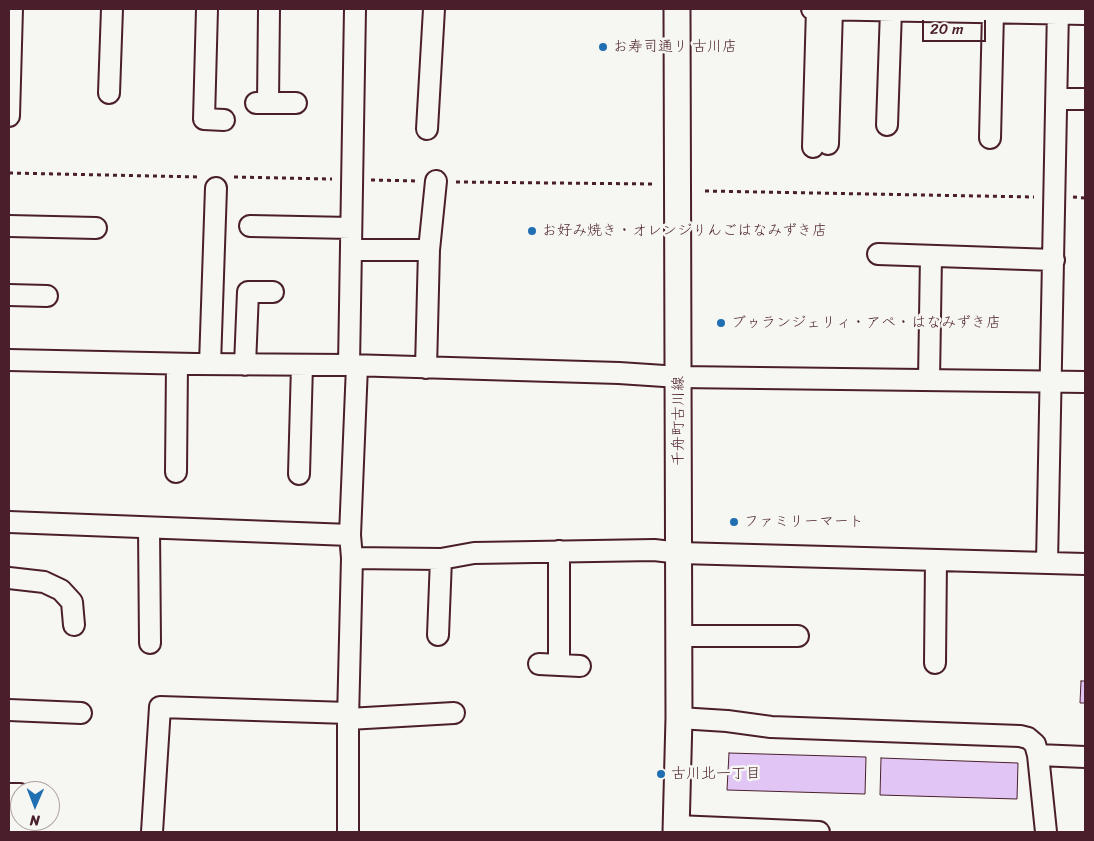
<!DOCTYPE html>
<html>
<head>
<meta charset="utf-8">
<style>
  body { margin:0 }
  #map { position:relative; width:1094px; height:841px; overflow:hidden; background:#f6f6f2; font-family:Sriracha,sans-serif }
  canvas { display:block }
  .frame { position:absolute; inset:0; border:10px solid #4a1f2b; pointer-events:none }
  .north { position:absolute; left:10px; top:781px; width:50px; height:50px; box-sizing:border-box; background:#f6f6f2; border:1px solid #b1a0a2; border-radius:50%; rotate:181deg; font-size:14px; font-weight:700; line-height:20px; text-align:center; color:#4a1f2b }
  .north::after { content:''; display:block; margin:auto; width:18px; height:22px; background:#1f6fb2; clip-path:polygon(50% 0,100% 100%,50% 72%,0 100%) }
  .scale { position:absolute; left:922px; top:20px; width:64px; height:22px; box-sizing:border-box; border:2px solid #4a1f2b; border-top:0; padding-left:6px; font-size:15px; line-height:18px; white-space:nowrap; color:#4a1f2b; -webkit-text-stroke:4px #f6f6f2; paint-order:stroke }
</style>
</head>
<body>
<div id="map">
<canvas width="1094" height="841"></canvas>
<div class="frame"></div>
<div class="north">N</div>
<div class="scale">20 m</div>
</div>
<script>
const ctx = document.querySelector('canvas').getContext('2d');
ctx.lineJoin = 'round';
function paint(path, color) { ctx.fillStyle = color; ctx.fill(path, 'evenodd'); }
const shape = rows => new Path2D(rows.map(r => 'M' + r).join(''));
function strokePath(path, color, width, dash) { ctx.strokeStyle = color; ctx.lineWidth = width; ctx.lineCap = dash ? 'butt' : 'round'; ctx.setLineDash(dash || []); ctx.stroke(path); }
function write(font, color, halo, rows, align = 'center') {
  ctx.font = font + ' Sriracha,"Klee One",sans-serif'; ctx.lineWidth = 5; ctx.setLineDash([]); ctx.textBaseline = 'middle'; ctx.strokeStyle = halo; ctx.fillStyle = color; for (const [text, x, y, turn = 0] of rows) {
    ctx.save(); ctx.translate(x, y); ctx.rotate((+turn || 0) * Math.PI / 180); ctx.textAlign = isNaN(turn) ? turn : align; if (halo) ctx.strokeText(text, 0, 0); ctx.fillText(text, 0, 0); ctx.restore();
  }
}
const building = shape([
  [1081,681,1085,681,1085,703,1080,703,1081,681],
  [729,753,866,757,865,794,727,790,729,753],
  [881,758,1018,763,1017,799,880,795,881,758]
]);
paint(building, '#e1c6f5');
strokePath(building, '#4a1f2b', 1);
const minor = shape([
  [207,9,204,119,224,120],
  [812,9,1085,14],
  [109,93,112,9],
  [1057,99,1085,99],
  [256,103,296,103],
  [268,103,269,9],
  [9,116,12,9],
  [887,125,891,10],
  [427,129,434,9],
  [990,138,993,12],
  [828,144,832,9],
  [813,147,817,9],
  [9,226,96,228],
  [250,226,351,228],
  [351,250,429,250],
  [878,254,1054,260],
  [9,295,47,296],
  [9,360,196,364,349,365,619,373,679,377,1085,382],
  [210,364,216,188],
  [245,365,248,292,273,292],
  [349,365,355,9],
  [426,368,429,250,436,181],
  [929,380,931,256],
  [176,472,177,364],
  [299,474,302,365],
  [9,522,350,535,352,558,348,719,348,832],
  [149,528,150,643],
  [350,535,357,366],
  [352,558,441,559,474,553,654,550,680,553,1085,564],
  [1047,563,1058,9],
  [9,578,44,582,61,590,72,602,74,625],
  [438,635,441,559],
  [679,636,798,636],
  [935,663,936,560],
  [539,664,580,666],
  [559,665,559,551],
  [9,710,81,713],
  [679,718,727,721,771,727,1020,736,1028,738,1035,744,1038,755,1046,832],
  [348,719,454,713],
  [1038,755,1085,757],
  [9,794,20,794],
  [676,826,819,832],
  [152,832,160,707,348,713]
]);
const tertiary = shape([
  [676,832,679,718,677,9]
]);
strokePath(minor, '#4a1f2b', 24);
strokePath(tertiary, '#4a1f2b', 29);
strokePath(shape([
  [9,173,200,177],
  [234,177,332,179],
  [371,180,417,181],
  [456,182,653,184],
  [705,191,1034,197],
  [1073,197,1085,198]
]), '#4a1f2b', 3, [4, 4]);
strokePath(minor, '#f6f6f2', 20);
strokePath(tertiary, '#f6f6f2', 25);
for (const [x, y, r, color] of [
  [603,47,5,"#1f6fb2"],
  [532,231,5,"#1f6fb2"],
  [721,323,5,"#1f6fb2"],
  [734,522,5,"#1f6fb2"],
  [661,774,5,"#1f6fb2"]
]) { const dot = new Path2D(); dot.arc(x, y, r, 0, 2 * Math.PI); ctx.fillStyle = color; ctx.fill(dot); strokePath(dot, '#f6f6f2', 2); }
write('15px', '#4a1f2b', '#f6f6f2', [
  ["お寿司通リ 古川店",613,47],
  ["お好み焼き・オレンジりんごはなみずき店",542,231],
  ["ブゥランジェリィ・アペ・はなみずき店",731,323],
  ["ファミリーマート",744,522],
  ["古川北一丁目",671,774]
], 'left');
write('15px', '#4a1f2b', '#f6f6f2', [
  ["千舟町古川線",679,421,-90]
]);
</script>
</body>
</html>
